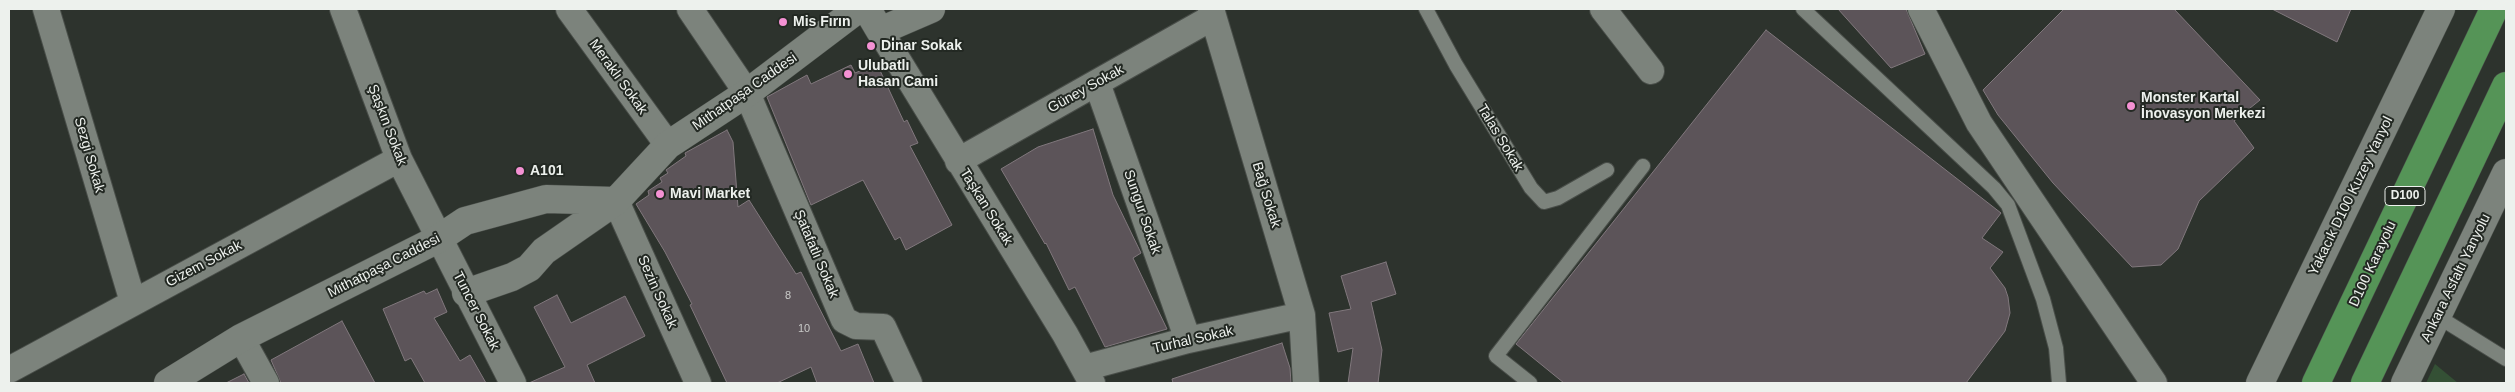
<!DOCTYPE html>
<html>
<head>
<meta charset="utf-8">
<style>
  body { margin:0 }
  #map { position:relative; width:2515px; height:392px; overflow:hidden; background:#2d332d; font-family:Helvetica,sans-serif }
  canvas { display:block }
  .frame { position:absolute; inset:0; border:10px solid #edf1ed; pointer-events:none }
</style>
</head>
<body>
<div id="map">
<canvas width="2515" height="392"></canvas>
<div class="frame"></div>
</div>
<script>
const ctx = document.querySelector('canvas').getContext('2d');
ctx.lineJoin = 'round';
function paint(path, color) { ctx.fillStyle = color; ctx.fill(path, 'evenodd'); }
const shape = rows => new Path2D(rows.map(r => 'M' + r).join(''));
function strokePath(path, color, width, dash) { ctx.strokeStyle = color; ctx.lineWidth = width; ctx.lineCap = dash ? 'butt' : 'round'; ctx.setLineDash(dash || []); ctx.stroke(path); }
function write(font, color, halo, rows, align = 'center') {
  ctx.font = font + ' Helvetica,sans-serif'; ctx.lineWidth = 4; ctx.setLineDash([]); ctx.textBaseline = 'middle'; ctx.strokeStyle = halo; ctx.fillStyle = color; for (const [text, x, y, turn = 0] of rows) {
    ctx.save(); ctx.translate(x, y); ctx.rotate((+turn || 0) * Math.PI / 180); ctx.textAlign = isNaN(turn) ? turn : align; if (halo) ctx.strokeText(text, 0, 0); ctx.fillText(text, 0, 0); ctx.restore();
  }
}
paint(shape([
  [2435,364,2458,383,2426,383]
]), '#345035');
const building = shape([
  [1838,9,1906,9,1925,54,1891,68,1838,9],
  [2064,9,2174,9,2260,100,2234,121,2254,148,2199,201,2178,249,2161,265,2132,267,2053,183,1998,115,1983,90,2064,9],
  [2272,9,2351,9,2337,42,2272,9],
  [1766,30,2001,213,1982,238,2003,252,1990,268,2005,288,2008,297,2010,313,2005,331,1966,383,1564,383,1516,344,1766,30],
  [877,64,904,122,907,120,918,143,910,146,952,225,906,250,900,237,895,240,863,180,811,205,767,97,807,75,811,84,851,65,855,73,877,64],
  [1093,129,1113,195,1141,253,1133,258,1167,329,1105,347,1075,287,1069,290,1046,243,1045,244,1001,169,1038,147,1093,129],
  [727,130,733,142,738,207,749,200,796,274,801,272,841,351,858,344,874,383,817,383,811,367,777,383,727,383,690,305,692,304,665,252,636,204,649,195,648,191,662,182,660,178,668,173,666,170,686,156,685,153,727,130],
  [1386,262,1396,294,1371,302,1382,350,1378,383,1348,383,1353,348,1338,352,1329,313,1351,309,1341,276,1386,262],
  [437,289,447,312,434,318,460,361,470,355,486,383,425,383,411,358,405,361,383,309,424,291,426,294,437,289],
  [557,295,571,323,625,296,645,336,587,365,595,383,529,383,565,367,534,307,557,295],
  [342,321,375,383,281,383,271,360,342,321],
  [1282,343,1290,368,1291,383,1173,383,1172,379,1282,343],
  [244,374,249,383,226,383,244,374]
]);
paint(building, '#5c5459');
strokePath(building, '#81787d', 1);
const lane = shape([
  [1426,9,1456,65,1531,188,1544,202,1558,198,1607,170],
  [1803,9,1994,188,2008,205,2043,299,2056,348,2059,383],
  [2437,316,2506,359],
  [1530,383,1496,356,1643,166]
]);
const street = shape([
  [46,9,133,302],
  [343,9,399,159,513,383],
  [569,9,668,145],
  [690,9,747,93,844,320,856,326,883,327,909,383],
  [1211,9,1302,315,1306,383],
  [1603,9,1651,71],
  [1921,9,1979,123,2154,383],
  [880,31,1065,334,1092,383],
  [1097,83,1188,340],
  [958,161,1213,17],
  [616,201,698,383],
  [241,338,266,383],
  [1084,368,1188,340,1302,315],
  [9,370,399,159]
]);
const secondary = shape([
  [867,9,880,31,931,9],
  [466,293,512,277,529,268,544,251,616,201,668,145,747,93,858,9],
  [168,383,241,338,438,239,465,221,546,199,616,201],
  [2260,383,2441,9],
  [2405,383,2506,173]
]);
const highway = shape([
  [2316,383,2494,9],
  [2365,383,2506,86]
]);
strokePath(lane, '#494e49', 16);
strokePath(street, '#494e49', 28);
strokePath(secondary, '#494e49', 29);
strokePath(highway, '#494e49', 29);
strokePath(lane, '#7c837c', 14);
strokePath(street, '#7c837c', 26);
strokePath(secondary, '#7c837c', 28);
strokePath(highway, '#559457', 28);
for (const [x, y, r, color] of [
  [783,22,5,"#f491d3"],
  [871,46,5,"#f491d3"],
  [848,74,5,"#f491d3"],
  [2131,106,5,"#f491d3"],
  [520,171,5,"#f491d3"],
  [660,194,5,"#f491d3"]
]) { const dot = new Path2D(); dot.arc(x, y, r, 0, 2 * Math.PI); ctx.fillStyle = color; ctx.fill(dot); strokePath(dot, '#232923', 2); }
write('11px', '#c9cac8', null, [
  ["8",788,296],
  ["10",804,329]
]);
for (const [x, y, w] of [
  [2405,196,40]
]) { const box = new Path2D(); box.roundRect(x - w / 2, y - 9.5, w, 19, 4); ctx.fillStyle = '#232923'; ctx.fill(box); strokePath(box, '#edf1ed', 1); }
write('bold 12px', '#edf1ed', null, [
  ["D100",2405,196]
]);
write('bold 14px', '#edf1ed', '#232923', [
  ["Mis Fırın",793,22],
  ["Di̇nar Sokak",881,46],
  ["Ulubatlı",858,66],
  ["Hasan Cami",858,82],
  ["Monster Kartal",2141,98],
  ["İnovasyon Merkezi",2141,114],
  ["A101",530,171],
  ["Mavi Market",670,194]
], 'left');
write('14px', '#edf1ed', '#232923', [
  ["Meraklı Sokak",618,77,54],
  ["Güney Sokak",1086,89,-29],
  ["Mithatpaşa Caddesi",745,92,-35],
  ["Şaşkın Sokak",387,125,69],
  ["Talas Sokak",1500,138,59],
  ["Sezgi Sokak",89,155,74],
  ["Bağ Sokak",1266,195,73],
  ["Yakacık D100 Kuzey Yanyol",2351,196,-64],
  ["Taşkan Sokak",986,207,58],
  ["Sungur Sokak",1142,212,71],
  ["Şatafatlı Sokak",816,254,67],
  ["Gizem Sokak",204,264,-28],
  ["D100 Karayolu",2373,264,-65],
  ["Mithatpaşa Caddesi",384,266,-27],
  ["Ankara Asfaltı Yanyolu",2456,278,-64],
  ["Sezin Sokak",657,292,66],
  ["Tuncer Sokak",476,311,63],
  ["Turhal Sokak",1193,340,-13]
]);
</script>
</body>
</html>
